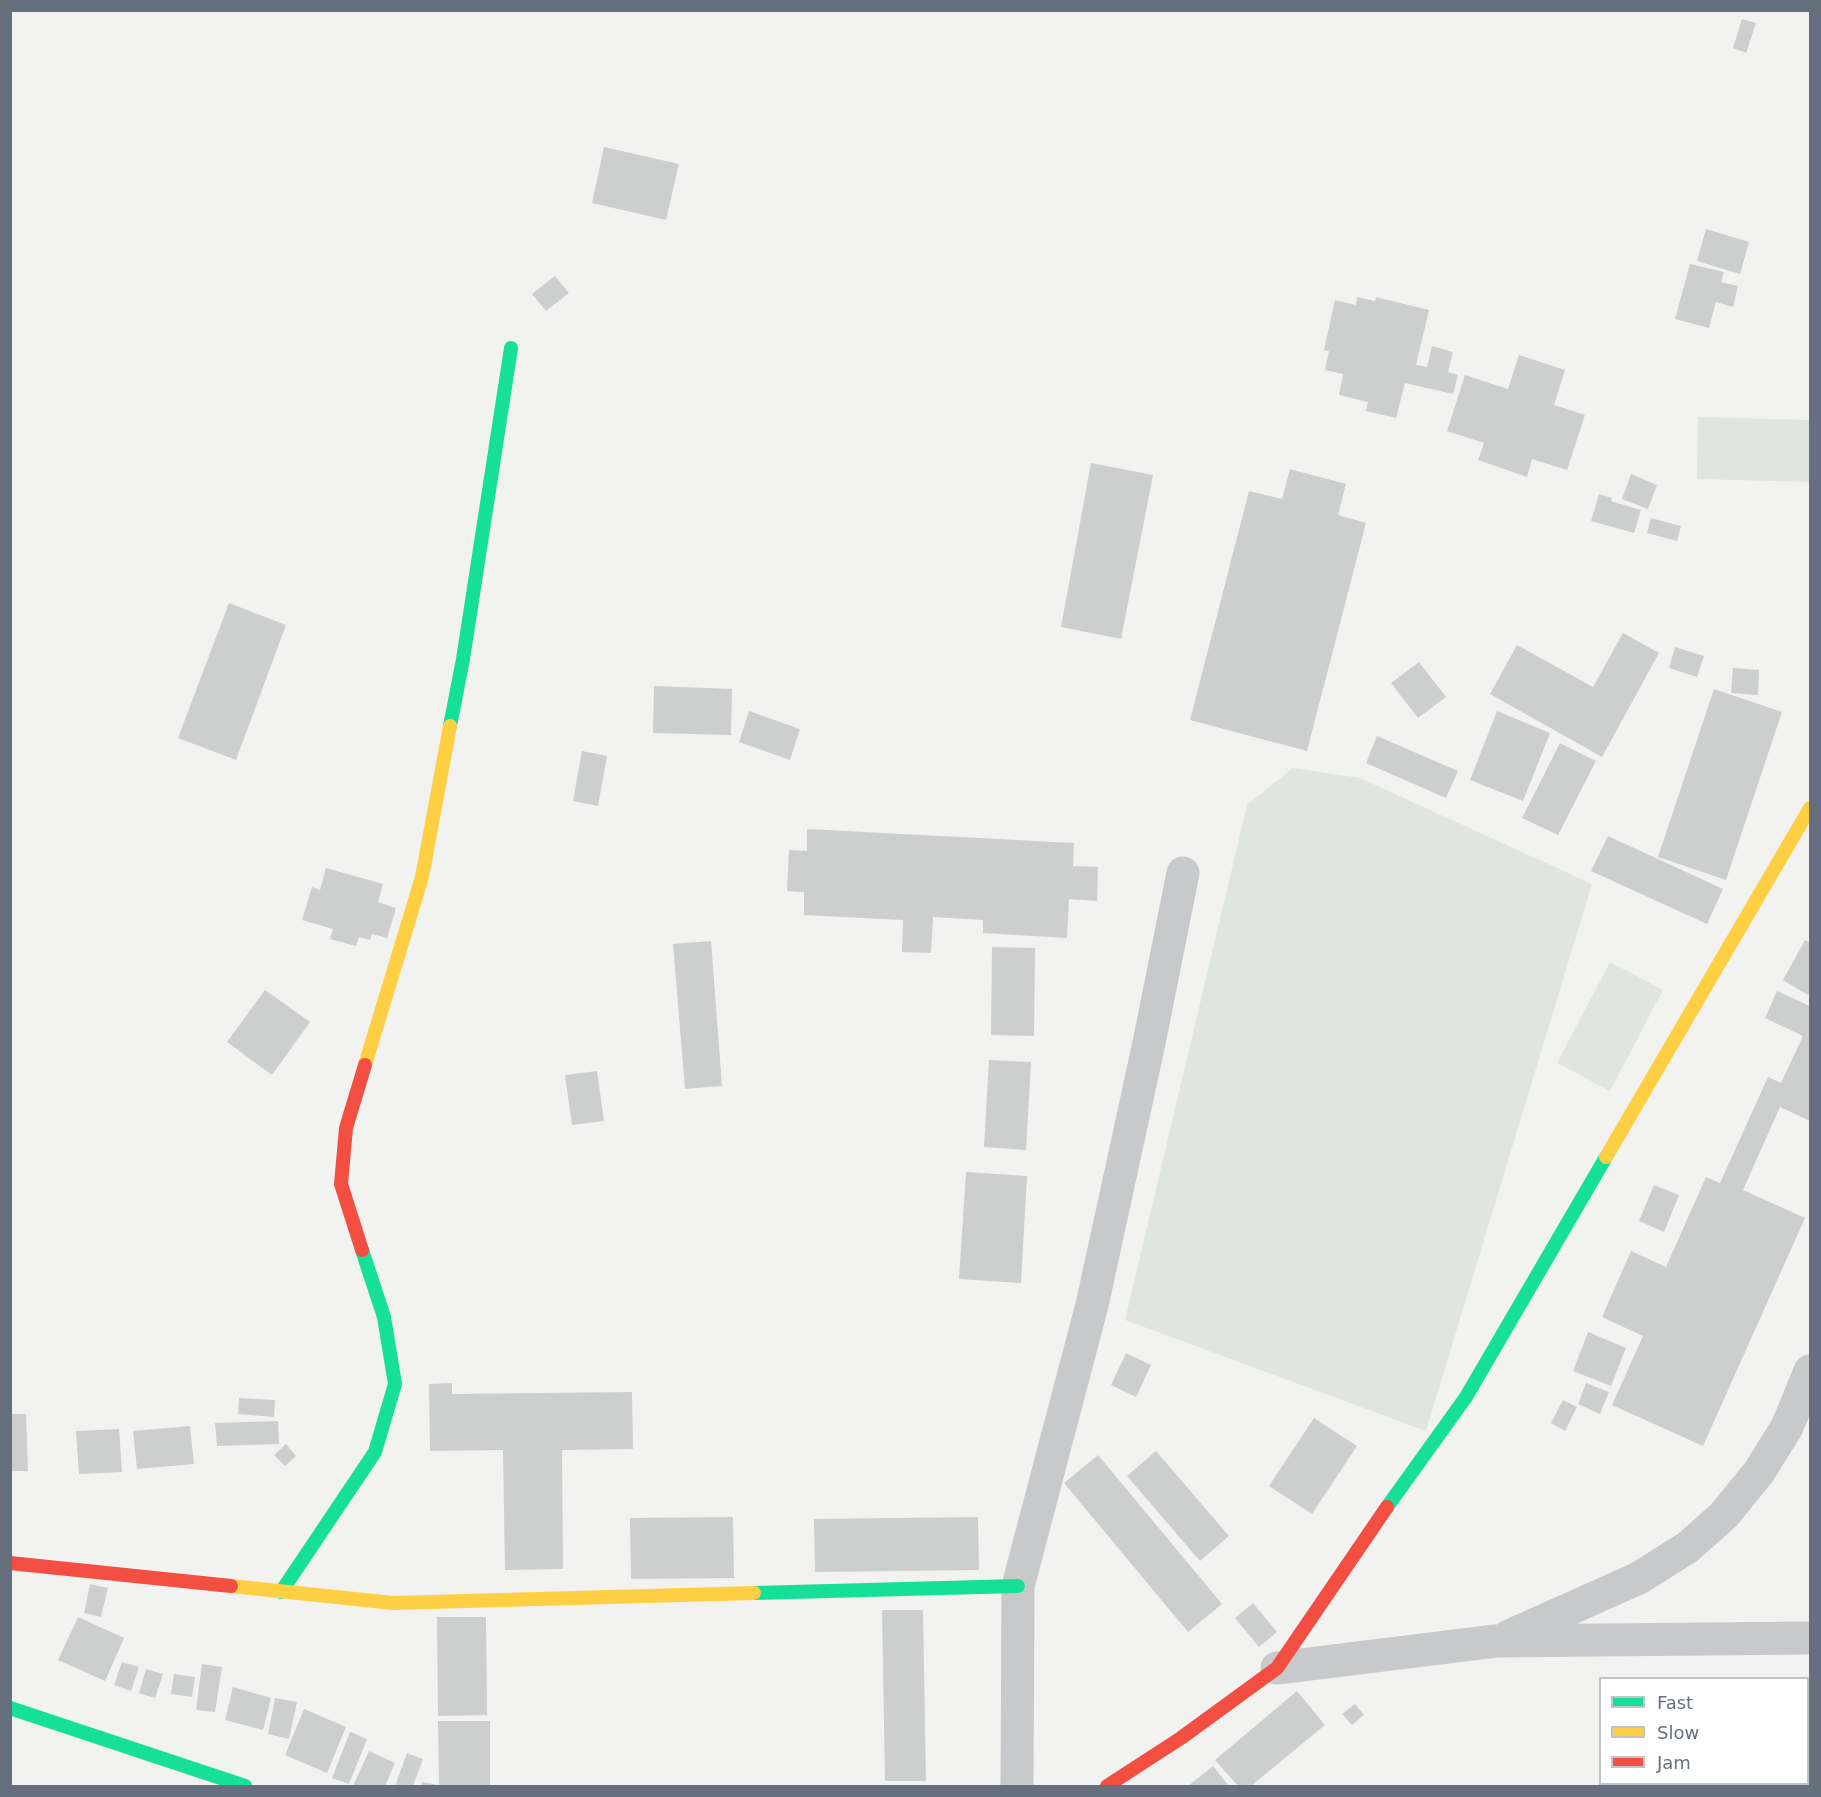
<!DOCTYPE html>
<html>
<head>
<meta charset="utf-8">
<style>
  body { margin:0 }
  #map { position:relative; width:1821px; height:1797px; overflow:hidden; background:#f2f3f1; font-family:"DejaVu Sans",sans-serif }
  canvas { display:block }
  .frame { position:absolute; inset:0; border:12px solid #656f7e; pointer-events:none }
  .legend { position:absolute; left:1599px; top:1677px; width:210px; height:108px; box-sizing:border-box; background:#fff; border:2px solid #c1c5cb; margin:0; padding:8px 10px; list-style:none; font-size:18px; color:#656f7e }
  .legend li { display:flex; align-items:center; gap:12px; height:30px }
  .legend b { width:30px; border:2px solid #c1c5cb }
</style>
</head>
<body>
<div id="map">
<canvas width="1821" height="1797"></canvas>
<div class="frame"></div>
<ul class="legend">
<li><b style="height:8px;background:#16e098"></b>Fast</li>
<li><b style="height:8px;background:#ffcf43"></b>Slow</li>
<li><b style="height:8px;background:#f24e42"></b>Jam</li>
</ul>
</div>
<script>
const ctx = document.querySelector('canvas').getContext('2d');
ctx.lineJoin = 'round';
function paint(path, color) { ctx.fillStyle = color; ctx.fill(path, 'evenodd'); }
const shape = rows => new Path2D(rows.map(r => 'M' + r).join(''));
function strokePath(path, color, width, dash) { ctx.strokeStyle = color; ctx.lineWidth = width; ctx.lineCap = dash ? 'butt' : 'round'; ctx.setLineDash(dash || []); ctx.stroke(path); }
paint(shape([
  [1698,417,1810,420,1810,482,1697,479],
  [1293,768,1360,778,1592,884,1426,1431,1125,1320,1247,805],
  [1610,962,1663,990,1610,1091,1557,1063]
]), '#e1e5df');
paint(shape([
  [1742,19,1756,23,1746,53,1733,48],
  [604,147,679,164,666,220,592,203],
  [1706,229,1749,242,1740,274,1697,261],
  [1690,264,1724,272,1721,282,1738,286,1733,307,1716,302,1709,328,1675,319],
  [555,276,569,293,546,311,532,294],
  [1357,297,1375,301,1376,297,1429,310,1416,365,1427,367,1432,346,1453,352,1448,372,1458,375,1453,394,1405,383,1396,418,1366,411,1368,402,1339,395,1343,374,1325,370,1329,351,1324,350,1335,300,1356,305],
  [1519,355,1565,370,1554,405,1585,415,1567,470,1532,459,1527,477,1478,460,1484,443,1447,431,1465,375,1508,389],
  [1091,463,1153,475,1121,639,1061,627],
  [1290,469,1346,484,1338,515,1366,523,1307,751,1190,720,1249,491,1282,499],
  [1631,474,1657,485,1648,509,1622,499],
  [1599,494,1612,498,1611,501,1641,510,1634,533,1591,521],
  [1651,518,1681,526,1677,541,1647,533],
  [229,603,286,625,236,760,178,738],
  [1623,633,1659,653,1602,757,1490,694,1517,645,1593,687],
  [1675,647,1704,656,1697,677,1669,668],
  [1419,662,1446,697,1418,718,1391,683],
  [1733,668,1759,670,1758,695,1731,693],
  [654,686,732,689,731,735,653,733],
  [1714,689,1782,712,1726,880,1658,857],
  [749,711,800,729,790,760,739,742],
  [1497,711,1550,733,1523,801,1470,780],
  [1377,736,1458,771,1446,798,1366,763],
  [1560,743,1596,761,1558,835,1522,818],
  [582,751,607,756,598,806,573,801],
  [807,829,1074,843,1073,866,1098,867,1097,901,1069,899,1067,938,983,933,983,920,933,917,931,953,902,952,903,920,804,915,804,892,787,891,789,850,807,851],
  [1608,836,1723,889,1707,924,1591,871],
  [326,868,383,884,378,902,396,908,387,938,372,934,370,940,359,937,356,946,330,939,333,929,302,920,312,887,320,890],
  [1805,940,1810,943,1810,991,1808,995,1783,980],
  [711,941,722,1086,685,1089,673,944],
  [992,947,1035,948,1034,1036,991,1035],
  [265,990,310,1022,272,1075,227,1042],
  [1777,991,1810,1006,1810,1121,1780,1107,1743,1190,1805,1218,1703,1446,1612,1405,1643,1336,1602,1317,1631,1251,1666,1267,1706,1177,1720,1183,1768,1077,1781,1083,1803,1036,1765,1018],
  [989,1060,1031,1062,1026,1150,984,1147],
  [597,1071,604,1121,572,1125,565,1075],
  [966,1172,1027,1176,1021,1283,959,1279],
  [1654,1185,1679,1195,1664,1232,1639,1221],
  [1588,1332,1626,1348,1611,1386,1573,1371],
  [1126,1353,1151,1365,1136,1397,1111,1385],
  [452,1383,452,1394,632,1392,633,1449,562,1450,563,1569,505,1570,503,1450,430,1451,429,1384],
  [1586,1383,1609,1392,1600,1414,1578,1404],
  [239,1398,275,1400,274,1417,238,1414],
  [1563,1400,1577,1407,1565,1431,1551,1423],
  [10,1414,26,1414,28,1471,10,1471],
  [1314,1418,1357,1446,1312,1514,1269,1486],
  [278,1421,279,1444,217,1446,215,1423],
  [190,1426,194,1464,137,1469,133,1431],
  [119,1429,122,1472,79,1474,76,1431],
  [286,1444,296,1456,285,1466,274,1455],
  [1156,1451,1229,1536,1200,1561,1127,1476],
  [1098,1455,1222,1604,1188,1632,1064,1483],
  [733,1517,734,1578,631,1579,630,1518],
  [978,1517,979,1570,815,1572,814,1519],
  [90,1584,108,1588,101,1617,84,1613],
  [1253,1603,1277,1632,1259,1647,1235,1618],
  [882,1610,923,1610,926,1781,885,1781],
  [78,1617,124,1638,105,1681,58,1660],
  [437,1617,486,1617,487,1715,438,1716],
  [122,1662,139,1667,131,1691,114,1685],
  [202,1664,222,1667,215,1712,196,1710],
  [146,1669,163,1674,155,1698,139,1693],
  [174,1674,195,1677,192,1697,171,1694],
  [233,1687,271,1698,263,1730,225,1720],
  [1297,1691,1325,1725,1251,1786,1238,1786,1215,1760],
  [275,1698,297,1702,289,1739,268,1734],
  [1355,1704,1364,1715,1352,1725,1342,1714],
  [304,1709,346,1727,327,1773,285,1755],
  [438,1721,490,1721,490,1786,421,1786,422,1782,439,1785],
  [350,1732,367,1739,349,1784,332,1778],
  [369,1751,395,1763,385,1786,353,1786],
  [407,1753,423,1759,413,1786,395,1786],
  [1213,1766,1229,1786,1188,1786]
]), '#cdcece');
strokePath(shape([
  [1509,1636,1639,1578,1688,1547,1724,1515,1759,1472,1787,1427,1810,1371],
  [1277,1668,1496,1641,1810,1638],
  [1017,1786,1018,1586,1092,1305,1149,1043,1183,873]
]), '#c8c9ca', 33);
strokePath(shape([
  [450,726,463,659,511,348],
  [1387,1507,1466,1397,1606,1157],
  [281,1592,375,1452,395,1384,384,1317,362,1250],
  [754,1593,1018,1586],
  [10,1708,245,1786]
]), '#16e098', 14);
strokePath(shape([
  [365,1065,422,877,450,726],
  [1606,1157,1810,808],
  [231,1586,393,1603,754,1593]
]), '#ffcf43', 14);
strokePath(shape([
  [362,1250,341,1184,346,1128,365,1065],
  [10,1563,231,1586],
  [1107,1786,1181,1738,1277,1668,1387,1507]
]), '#f24e42', 14);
</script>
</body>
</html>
